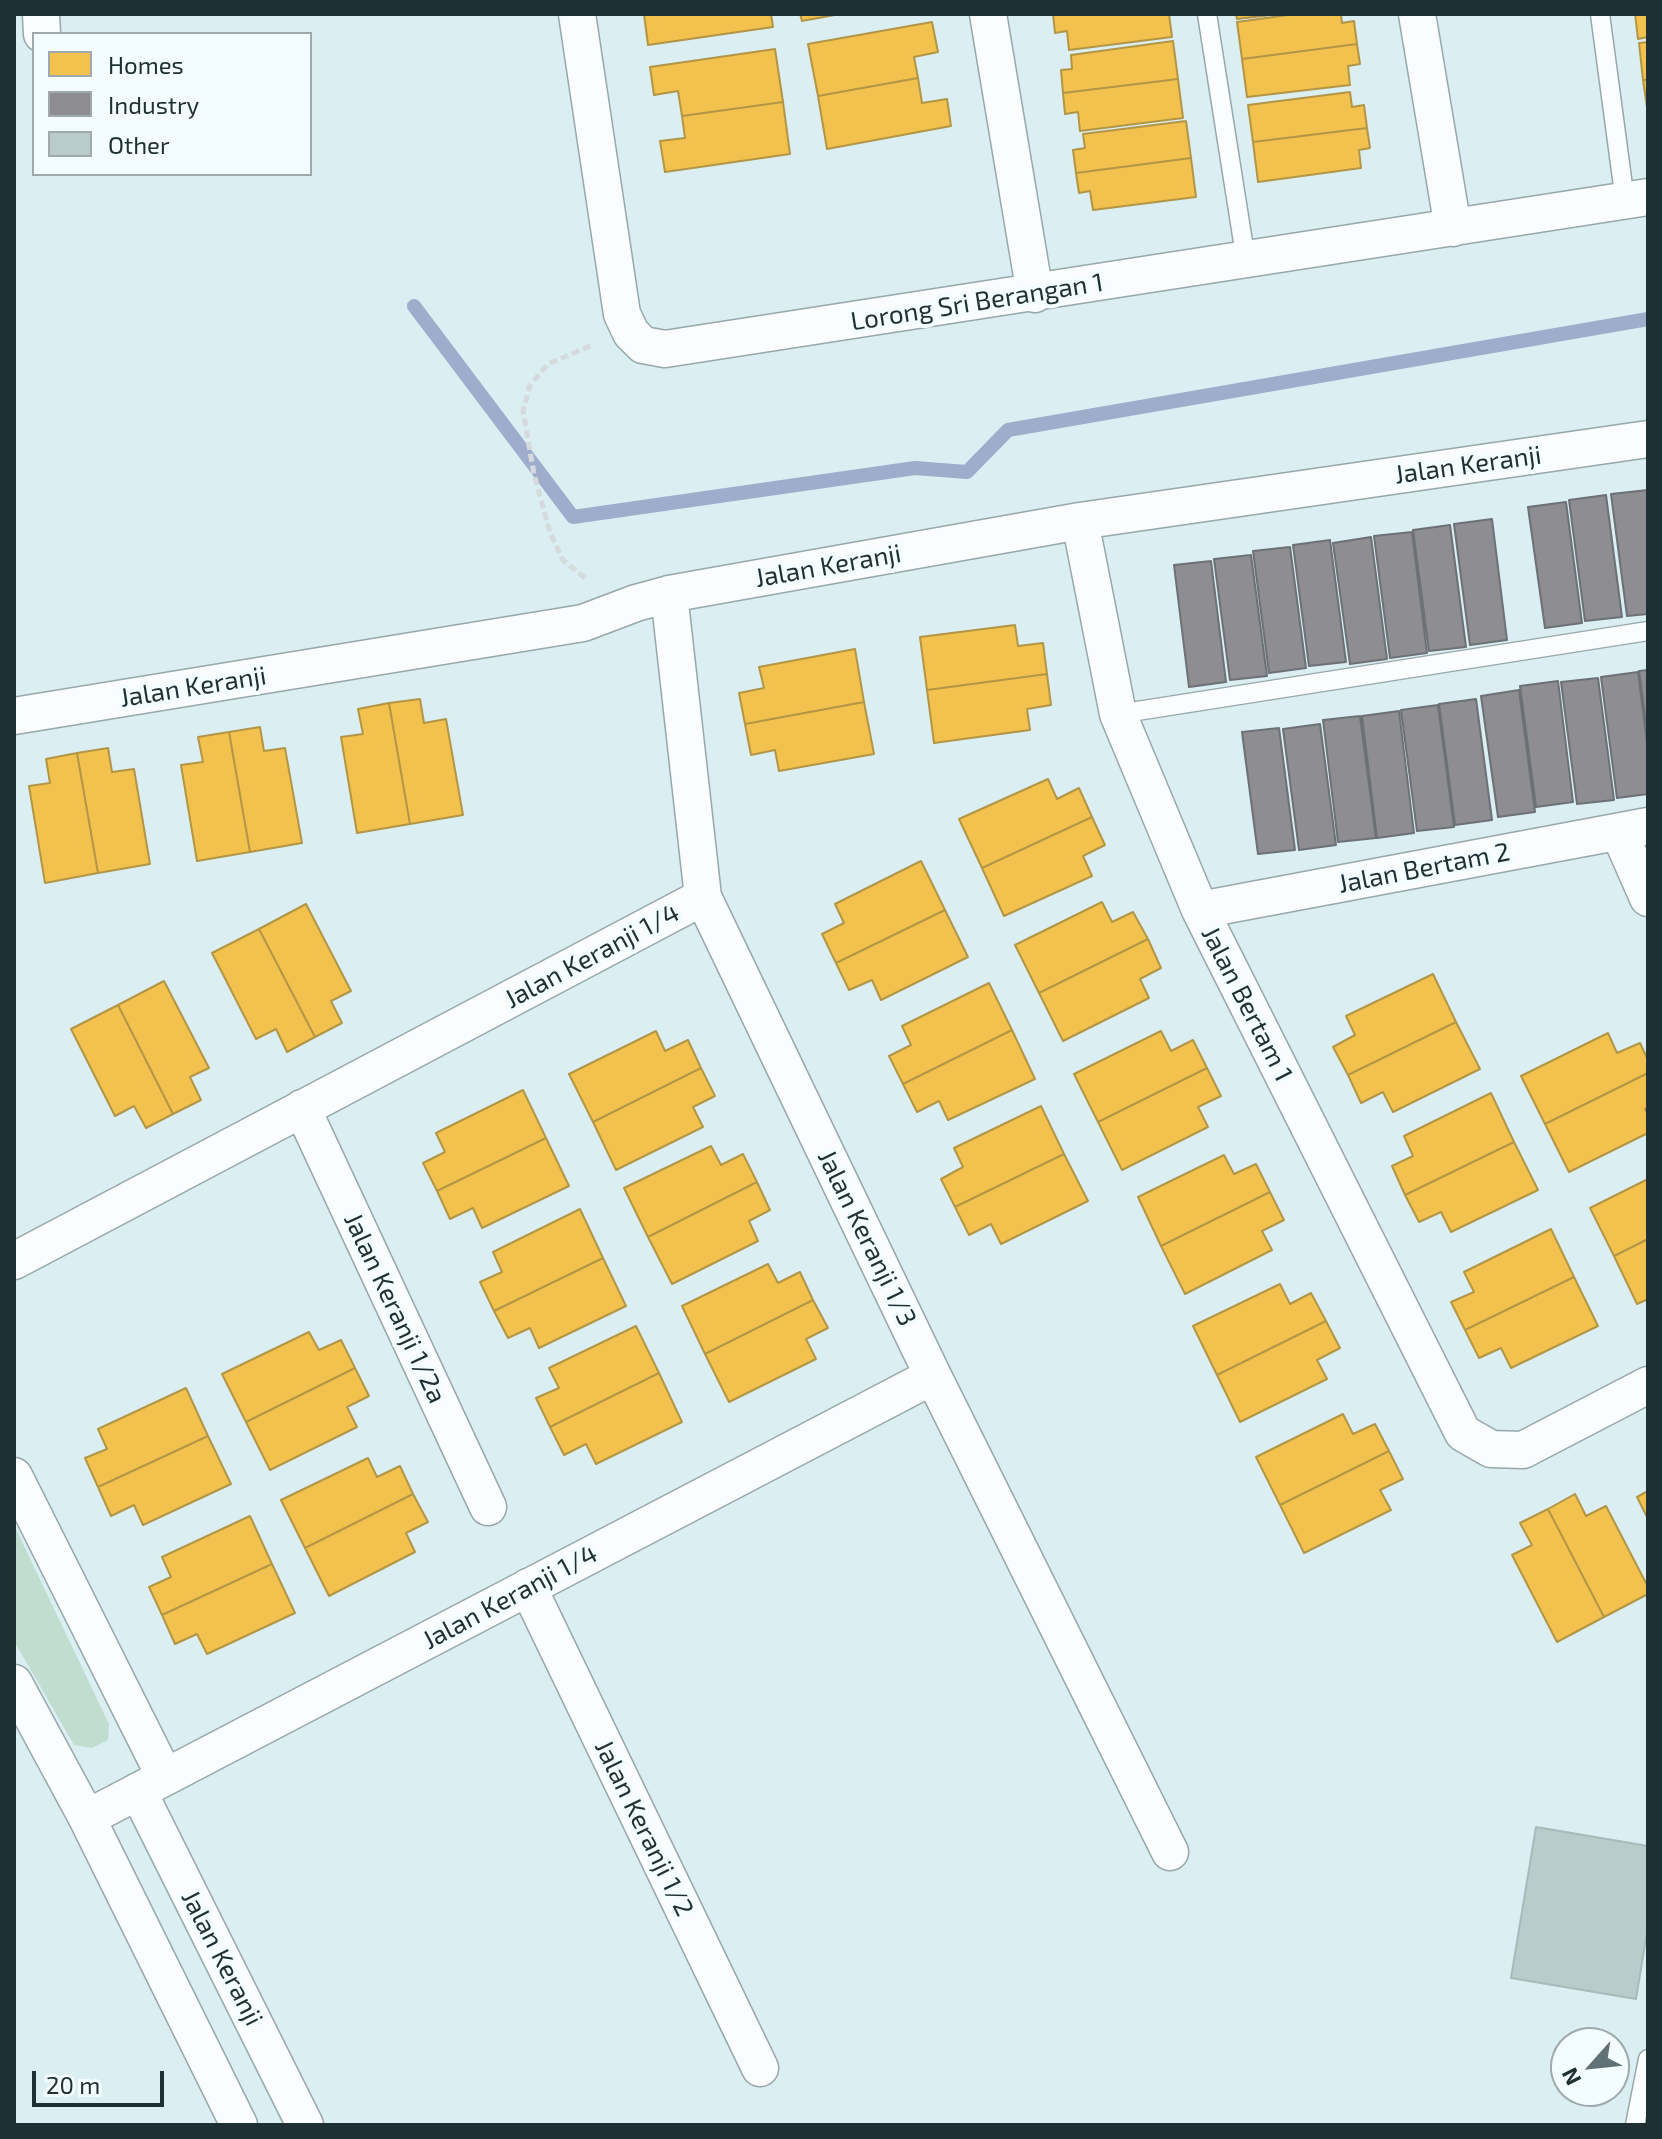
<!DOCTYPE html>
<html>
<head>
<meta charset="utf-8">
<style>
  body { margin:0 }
  #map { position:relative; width:1662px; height:2139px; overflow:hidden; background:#dbeef2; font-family:"Exo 2",sans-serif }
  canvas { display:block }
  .frame { position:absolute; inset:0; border:16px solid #1e3034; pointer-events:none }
  .legend { position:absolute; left:32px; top:32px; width:280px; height:144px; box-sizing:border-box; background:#f3fcfe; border:2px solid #9eaaad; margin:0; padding:10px 14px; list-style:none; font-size:24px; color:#1e3034 }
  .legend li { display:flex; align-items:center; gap:16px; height:40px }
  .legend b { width:40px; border:2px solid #9eaaad }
  .north { position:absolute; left:1550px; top:2027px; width:80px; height:80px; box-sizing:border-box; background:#f3fcfe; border:2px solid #9eaaad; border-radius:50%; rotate:243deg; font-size:22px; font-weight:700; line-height:32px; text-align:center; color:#1e3034 }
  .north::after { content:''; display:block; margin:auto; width:28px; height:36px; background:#607276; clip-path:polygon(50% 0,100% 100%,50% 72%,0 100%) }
  .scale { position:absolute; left:32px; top:2071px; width:132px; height:36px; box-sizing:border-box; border:4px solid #1e3034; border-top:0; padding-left:10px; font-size:24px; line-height:28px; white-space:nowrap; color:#1e3034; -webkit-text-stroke:6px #f3fcfe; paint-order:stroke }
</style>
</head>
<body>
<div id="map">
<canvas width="1662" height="2139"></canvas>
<div class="frame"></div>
<ul class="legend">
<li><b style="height:22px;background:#f2c14e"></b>Homes</li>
<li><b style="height:22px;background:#8d8d92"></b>Industry</li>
<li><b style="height:22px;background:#b9cbcb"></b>Other</li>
</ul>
<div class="north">N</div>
<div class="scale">20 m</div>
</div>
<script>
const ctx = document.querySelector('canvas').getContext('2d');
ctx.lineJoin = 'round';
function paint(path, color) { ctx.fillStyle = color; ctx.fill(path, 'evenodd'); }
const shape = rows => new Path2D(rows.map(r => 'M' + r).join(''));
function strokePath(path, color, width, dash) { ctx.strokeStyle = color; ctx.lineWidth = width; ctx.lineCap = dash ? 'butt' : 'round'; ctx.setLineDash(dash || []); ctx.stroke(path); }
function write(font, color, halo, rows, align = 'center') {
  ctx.font = font + ' "Exo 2",sans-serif'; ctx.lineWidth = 8; ctx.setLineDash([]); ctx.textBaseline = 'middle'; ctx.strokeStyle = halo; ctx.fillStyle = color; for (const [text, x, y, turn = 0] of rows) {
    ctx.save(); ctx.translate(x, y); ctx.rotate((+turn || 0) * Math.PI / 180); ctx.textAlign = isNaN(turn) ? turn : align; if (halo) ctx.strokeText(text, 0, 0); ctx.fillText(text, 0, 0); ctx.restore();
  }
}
paint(shape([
  [14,1525,109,1724,108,1740,92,1748,74,1745,14,1641]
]), '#c1ddcf');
const homes = shape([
  [644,14,771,14,773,27,648,45,644,14],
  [800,14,840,14,802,21,800,14],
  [1053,14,1169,14,1172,37,1069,50,1067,31,1055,33,1053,14],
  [1236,14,1279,14,1237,19,1236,14],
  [1295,14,1341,14,1342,23,1354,21,1357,44,1242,59,1237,22,1295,14],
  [1635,14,1648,14,1648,37,1638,39,1635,14],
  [932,22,938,52,914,57,918,78,818,96,808,44,932,22],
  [1173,41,1178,79,1063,93,1061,70,1072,69,1071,55,1173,41],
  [1648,42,1648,80,1643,80,1639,43,1648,42],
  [1357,44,1360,64,1348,66,1350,85,1247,97,1242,59,1357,44],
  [775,49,783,102,682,116,678,91,654,95,650,67,775,49],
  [918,78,922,103,947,99,951,126,827,149,818,96,918,78],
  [1178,79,1183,118,1080,131,1078,112,1065,114,1063,93,1178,79],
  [1643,80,1648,80,1648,114,1643,80],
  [1350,92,1352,107,1364,105,1367,128,1253,142,1248,105,1350,92],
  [783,102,790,154,665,172,660,141,685,138,682,116,783,102],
  [1186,121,1191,158,1076,173,1073,150,1085,148,1083,134,1186,121],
  [1367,128,1370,148,1359,150,1361,168,1258,182,1253,142,1367,128],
  [1191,158,1196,197,1093,210,1090,191,1079,193,1076,173,1191,158],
  [1015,625,1018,646,1043,643,1047,674,927,690,920,637,1015,625],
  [855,649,864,702,745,724,739,693,764,688,759,667,855,649],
  [1047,674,1051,705,1027,709,1030,730,934,743,927,690,1047,674],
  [420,699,424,723,446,719,463,815,410,824,389,703,420,699],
  [864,702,874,754,779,771,775,750,751,755,745,724,864,702],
  [389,703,410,824,357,833,341,737,363,734,358,709,389,703],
  [260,727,264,751,285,748,302,843,250,852,229,732,260,727],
  [229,732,250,852,197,861,181,765,203,762,198,737,229,732],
  [108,748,112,772,134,769,150,864,98,873,77,753,108,748],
  [77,753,98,873,45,883,29,786,50,783,46,759,77,753],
  [1048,779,1057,799,1079,788,1092,817,982,868,959,819,1048,779],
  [1092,817,1105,845,1083,856,1092,876,1004,916,982,868,1092,817],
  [921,861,945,910,836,963,822,934,844,923,835,904,921,861],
  [1102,902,1112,922,1133,912,1148,939,1039,993,1015,945,1102,902],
  [306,904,351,991,331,1001,342,1023,315,1037,259,929,306,904],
  [945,910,968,957,881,1000,872,980,849,990,836,963,945,910],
  [259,929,315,1037,287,1052,276,1029,256,1039,212,953,259,929],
  [1148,939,1161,968,1140,979,1149,998,1063,1041,1039,993,1148,939],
  [1433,974,1456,1022,1348,1075,1333,1047,1355,1035,1346,1016,1433,974],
  [164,981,209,1068,190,1077,201,1100,173,1114,118,1005,164,981],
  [989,983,1012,1030,903,1084,889,1056,911,1045,902,1026,989,983],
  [118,1005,173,1114,146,1128,134,1106,115,1116,71,1029,118,1005],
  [1456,1022,1480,1069,1393,1112,1383,1092,1361,1103,1348,1075,1456,1022],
  [1012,1030,1035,1079,948,1120,939,1101,917,1112,903,1084,1012,1030],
  [656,1031,665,1051,688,1040,701,1068,593,1122,569,1074,656,1031],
  [1161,1031,1171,1051,1193,1040,1207,1068,1098,1122,1074,1074,1161,1031],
  [1608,1033,1617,1053,1640,1043,1648,1060,1648,1073,1545,1124,1521,1076,1608,1033],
  [701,1068,715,1096,693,1107,703,1127,616,1170,593,1122,701,1068],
  [1207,1068,1221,1096,1198,1107,1208,1127,1122,1170,1098,1122,1207,1068],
  [1648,1073,1648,1108,1645,1109,1648,1115,1648,1133,1569,1172,1545,1124,1648,1073],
  [523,1090,546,1138,437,1191,423,1163,445,1152,436,1133,523,1090],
  [1491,1093,1514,1142,1405,1195,1392,1166,1413,1156,1404,1136,1491,1093],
  [1041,1106,1064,1154,955,1207,941,1179,963,1167,954,1148,1041,1106],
  [546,1138,569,1186,482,1228,473,1208,450,1219,437,1191,546,1138],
  [1514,1142,1538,1190,1451,1232,1441,1212,1419,1222,1405,1195,1514,1142],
  [711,1146,721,1165,743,1154,757,1182,648,1237,624,1188,711,1146],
  [1064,1154,1088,1201,1001,1244,991,1224,969,1235,955,1207,1064,1154],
  [1224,1155,1234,1174,1256,1164,1270,1192,1161,1246,1138,1197,1224,1155],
  [1648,1179,1648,1239,1614,1256,1590,1208,1648,1179],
  [757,1182,770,1210,749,1221,758,1241,672,1284,648,1237,757,1182],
  [1270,1192,1284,1220,1262,1231,1272,1250,1185,1294,1161,1246,1270,1192],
  [580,1209,603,1258,494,1311,480,1282,502,1272,493,1252,580,1209],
  [1551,1229,1574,1277,1465,1330,1451,1302,1474,1292,1464,1272,1551,1229],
  [1648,1239,1648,1299,1637,1304,1614,1256,1648,1239],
  [603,1258,626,1306,539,1348,530,1328,508,1338,494,1311,603,1258],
  [768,1264,778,1283,800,1272,813,1300,705,1354,682,1306,768,1264],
  [1574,1277,1598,1326,1511,1368,1501,1348,1479,1358,1465,1330,1574,1277],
  [1280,1284,1290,1304,1311,1293,1326,1321,1217,1375,1193,1326,1280,1284],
  [813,1300,828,1328,806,1339,816,1359,729,1402,705,1354,813,1300],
  [1326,1321,1340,1348,1317,1360,1327,1379,1240,1422,1217,1375,1326,1321],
  [636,1326,659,1373,550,1427,536,1398,559,1388,549,1368,636,1326],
  [309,1332,319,1350,341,1340,355,1368,246,1422,222,1374,309,1332],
  [355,1368,369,1396,347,1407,357,1427,270,1470,246,1422,355,1368],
  [659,1373,682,1422,596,1464,586,1444,564,1455,550,1427,659,1373],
  [186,1388,208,1436,98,1487,85,1458,107,1449,98,1429,186,1388],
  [1343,1414,1353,1434,1375,1424,1389,1451,1280,1505,1256,1457,1343,1414],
  [208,1436,231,1484,143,1525,134,1505,111,1516,98,1487,208,1436],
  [1389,1451,1403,1479,1380,1490,1391,1510,1304,1553,1280,1505,1389,1451],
  [368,1458,377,1477,400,1466,413,1494,305,1548,281,1500,368,1458],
  [1648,1491,1648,1519,1637,1497,1648,1491],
  [413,1494,428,1522,406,1533,415,1552,329,1596,305,1548,413,1494],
  [1575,1494,1586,1516,1606,1506,1648,1587,1648,1594,1604,1617,1548,1509,1575,1494],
  [1548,1509,1604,1617,1557,1642,1512,1555,1532,1545,1520,1523,1548,1509],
  [250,1516,272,1564,162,1615,149,1587,171,1577,162,1557,250,1516],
  [272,1564,295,1613,207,1654,197,1634,175,1644,162,1615,272,1564]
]);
paint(homes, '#f2c14e');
strokePath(homes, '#b29646', 2);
const industry = shape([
  [1648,490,1648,614,1627,616,1611,494,1648,490],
  [1606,495,1622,617,1585,621,1569,500,1606,495],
  [1566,502,1582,623,1545,628,1528,507,1566,502],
  [1492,519,1507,640,1470,645,1454,524,1492,519],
  [1450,525,1466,647,1429,651,1413,530,1450,525],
  [1412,532,1427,653,1390,658,1374,536,1412,532],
  [1371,537,1387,659,1350,664,1333,543,1371,537],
  [1330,540,1346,662,1309,666,1293,545,1330,540],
  [1290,547,1306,668,1269,673,1253,551,1290,547],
  [1251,555,1267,676,1230,680,1214,559,1251,555],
  [1211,561,1226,682,1189,687,1174,565,1211,561],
  [1648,670,1648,739,1639,671,1648,670],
  [1638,672,1648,750,1648,794,1617,798,1601,677,1638,672],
  [1598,678,1614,800,1577,804,1561,682,1598,678],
  [1558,681,1573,802,1536,807,1520,686,1558,681],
  [1519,690,1535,812,1498,817,1481,696,1519,690],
  [1476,699,1492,820,1455,825,1439,704,1476,699],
  [1438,705,1454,827,1417,831,1401,710,1438,705],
  [1399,711,1414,833,1377,838,1362,716,1399,711],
  [1360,716,1376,838,1338,842,1323,720,1360,716],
  [1320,724,1336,845,1299,850,1283,729,1320,724],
  [1279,728,1295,850,1258,854,1242,732,1279,728]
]);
paint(industry, '#8d8d92');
strokePath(industry, '#6c7176', 2);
strokePath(shape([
  [414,306,573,517,915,468,967,472,1008,430,1648,319]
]), '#a0accc', 14);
const building = shape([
  [1536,1827,1648,1846,1648,1926,1636,1999,1511,1978,1536,1827]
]);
paint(building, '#b9cbcb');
strokePath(building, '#a9baba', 2);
const lane = shape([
  [1207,14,1246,261],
  [1600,14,1625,201],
  [1118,714,1648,631],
  [1635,2125,1648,2059]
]);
const street = shape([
  [41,14,42,34],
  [577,14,622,314,631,333,643,345,665,349,1648,197],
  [988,14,1035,294],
  [1417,14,1453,228],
  [1080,521,1118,714,1200,910,1463,1433,1491,1449,1523,1450,1648,1385],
  [669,594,703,897,933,1376,1170,1852],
  [14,716,583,623,636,603,669,594,1080,521,1648,439],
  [1619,832,1648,898],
  [1200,910,1648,826],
  [302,1108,488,1507],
  [14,1261,703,897],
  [14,1476,165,1777],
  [528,1587,760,2068],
  [14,1683,87,1818,239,2125],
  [138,1791,305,2125],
  [87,1818,933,1376]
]);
strokePath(lane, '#97a8ab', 21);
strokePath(street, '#97a8ab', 39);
strokePath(shape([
  [585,578,563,560,550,533,534,474,523,411,530,385,548,364,592,345]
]), '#d5dadc', 5, [8, 4]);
strokePath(lane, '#fafcfd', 18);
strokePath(street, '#fafcfd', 36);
write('26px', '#1e3034', '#f3fcfe', [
  ["Lorong Sri Berangan 1",977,302,-9],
  ["Jalan Keranji",1468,465,-8],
  ["Jalan Keranji",828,566,-10],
  ["Jalan Keranji",193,687,-9],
  ["Jalan Bertam 2",1424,868,-11],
  ["Jalan Keranji 1/4",592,956,-28],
  ["Jalan Bertam 1",1247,1004,63],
  ["Jalan Keranji 1/3",867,1238,64],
  ["Jalan Keranji 1/2a",395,1308,65],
  ["Jalan Keranji 1/4",510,1597,-28],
  ["Jalan Keranji 1/2",644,1828,64],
  ["Jalan Keranji",222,1958,63]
]);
</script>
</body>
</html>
